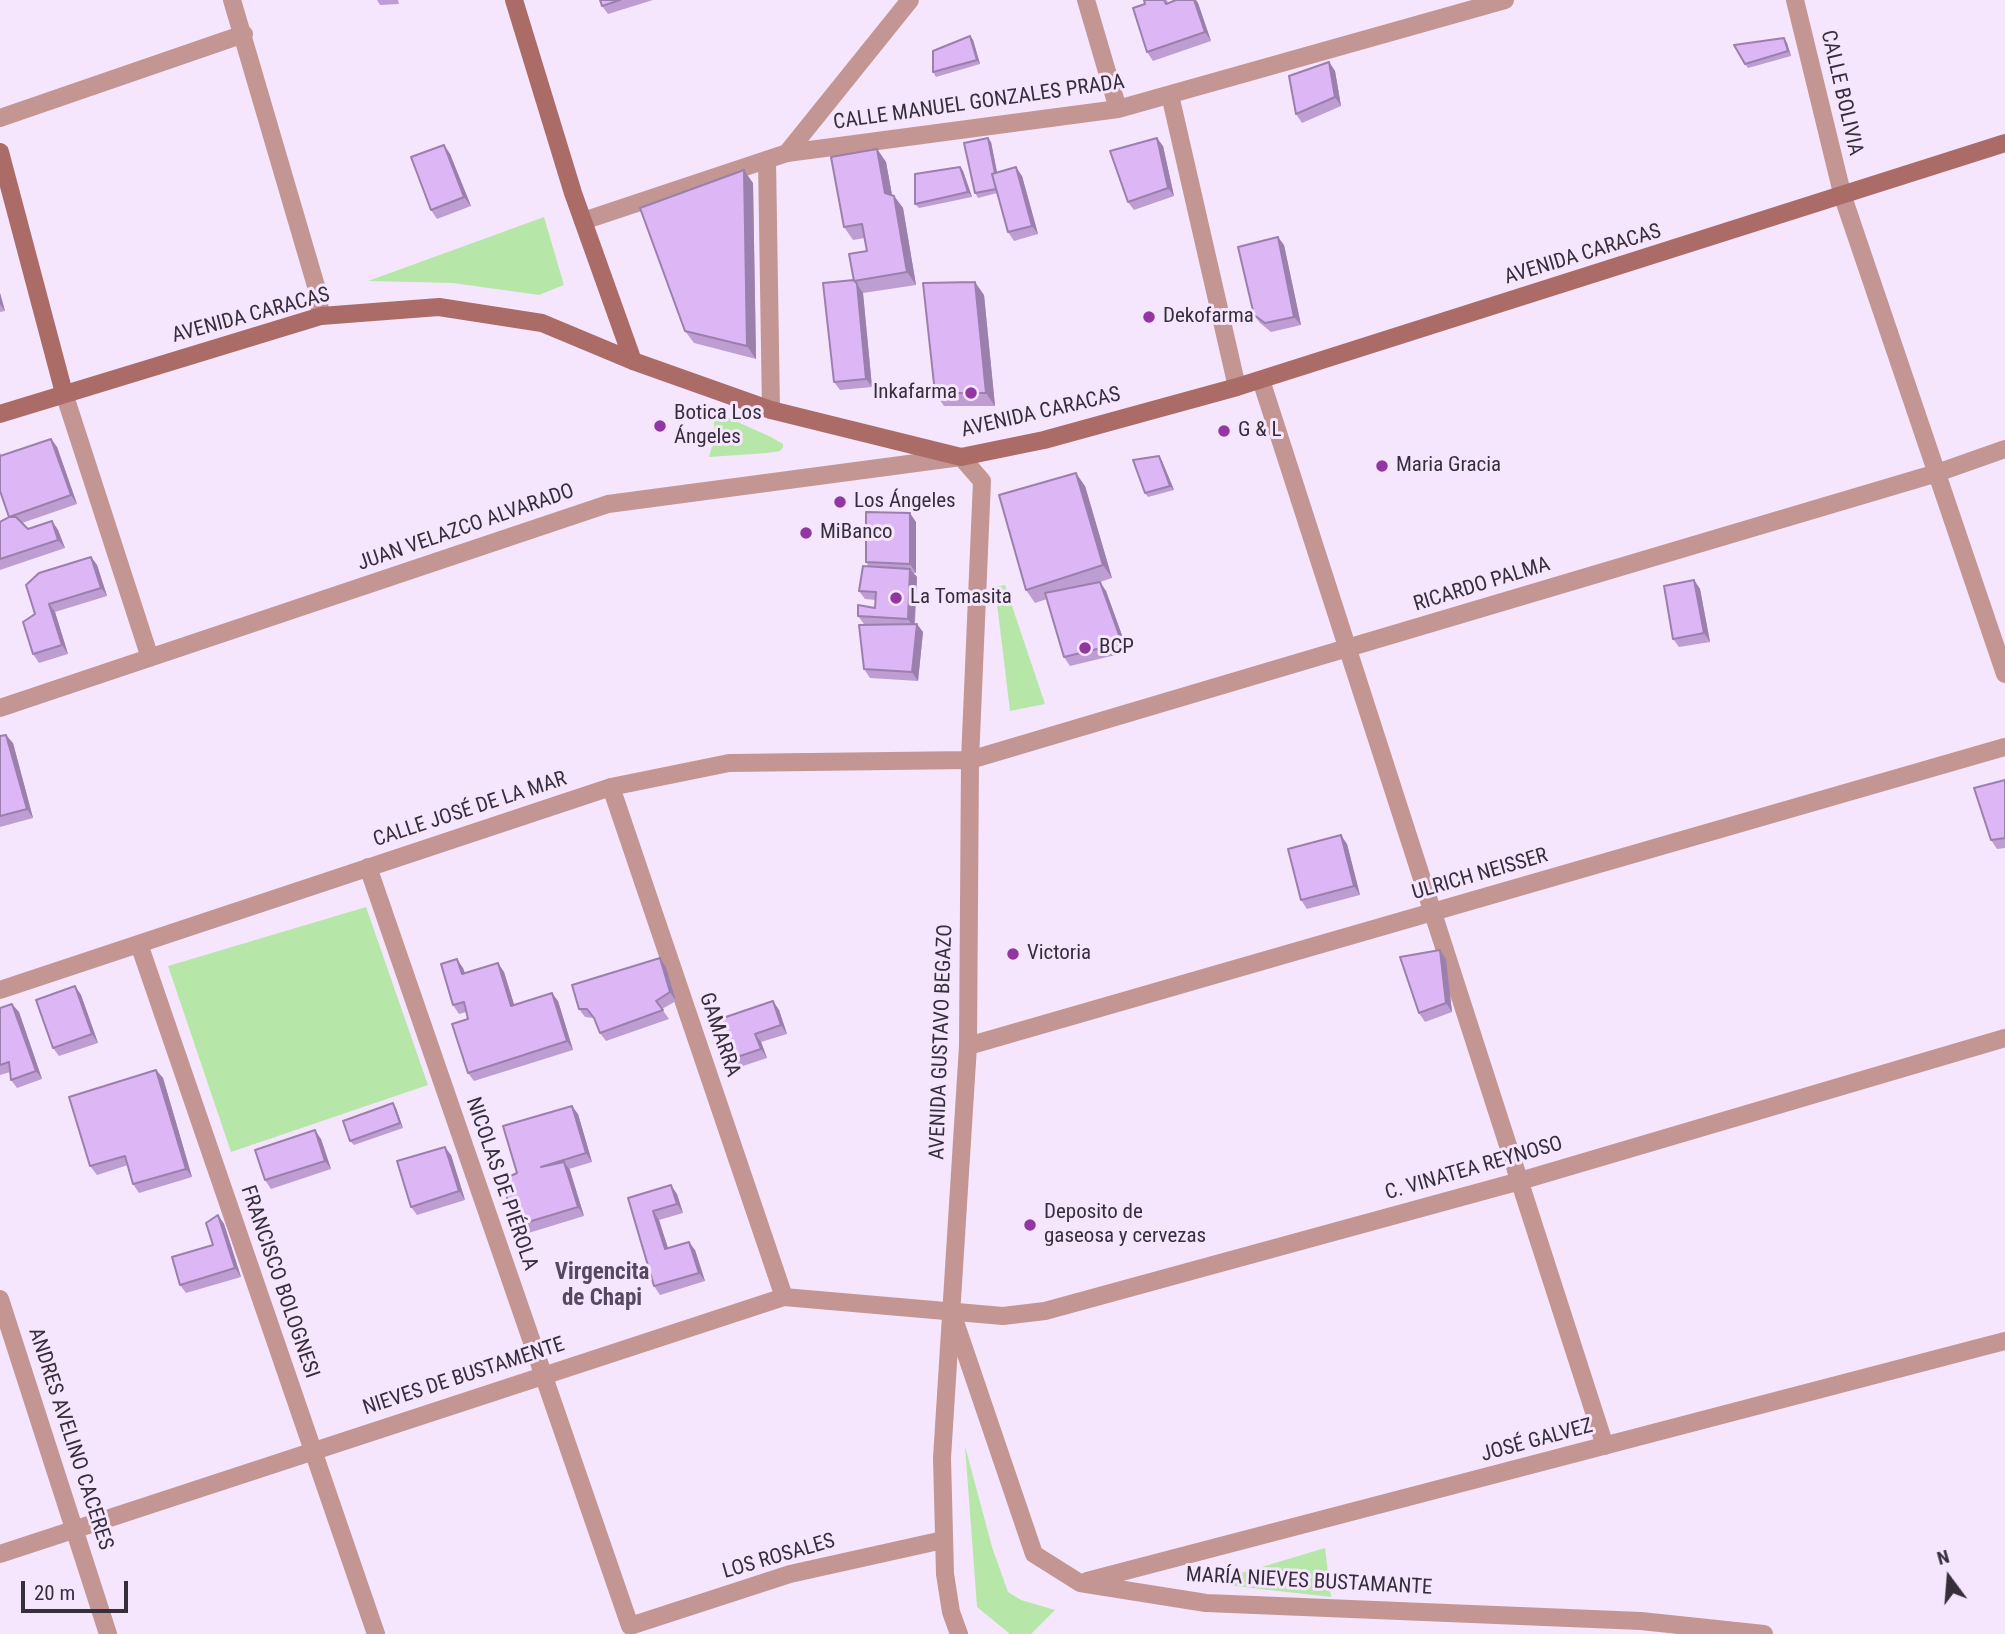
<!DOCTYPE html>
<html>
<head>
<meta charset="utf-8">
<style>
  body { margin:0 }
  #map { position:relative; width:2005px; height:1634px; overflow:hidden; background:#f5e6fe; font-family:"Roboto Condensed",sans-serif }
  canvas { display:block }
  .north { position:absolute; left:1914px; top:1543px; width:70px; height:70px; -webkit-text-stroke:5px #f5e6fe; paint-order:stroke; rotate:344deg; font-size:19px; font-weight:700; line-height:28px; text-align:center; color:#362f3b }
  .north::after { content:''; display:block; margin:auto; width:24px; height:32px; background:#362f3b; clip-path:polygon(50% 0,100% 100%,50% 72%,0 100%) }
  .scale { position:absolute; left:21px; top:1581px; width:107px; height:32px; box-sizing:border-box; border:4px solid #362f3b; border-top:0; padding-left:9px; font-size:21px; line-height:24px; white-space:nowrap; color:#362f3b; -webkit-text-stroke:5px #f5e6fe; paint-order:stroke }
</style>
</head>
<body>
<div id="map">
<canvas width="2005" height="1634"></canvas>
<div class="north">N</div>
<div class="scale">20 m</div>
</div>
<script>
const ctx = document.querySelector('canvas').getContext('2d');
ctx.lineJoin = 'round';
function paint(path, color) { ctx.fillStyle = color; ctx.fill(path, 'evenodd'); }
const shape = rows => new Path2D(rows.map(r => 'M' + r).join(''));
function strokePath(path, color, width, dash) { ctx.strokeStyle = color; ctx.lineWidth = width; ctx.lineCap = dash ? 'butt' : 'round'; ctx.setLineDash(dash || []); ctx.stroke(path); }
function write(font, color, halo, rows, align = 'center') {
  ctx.font = font + ' "Roboto Condensed",sans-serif'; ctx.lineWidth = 6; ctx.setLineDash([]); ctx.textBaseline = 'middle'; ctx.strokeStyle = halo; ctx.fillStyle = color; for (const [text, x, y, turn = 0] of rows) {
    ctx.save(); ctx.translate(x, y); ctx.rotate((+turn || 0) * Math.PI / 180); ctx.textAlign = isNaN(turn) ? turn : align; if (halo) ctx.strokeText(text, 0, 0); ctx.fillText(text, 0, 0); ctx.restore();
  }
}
paint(shape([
  [544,217,564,285,539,295,453,283,368,281],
  [713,411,771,437,783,444,783,447,780,451,767,453,709,457,715,436],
  [1005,585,1045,704,1010,711,995,587],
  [366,907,428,1085,231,1152,168,966],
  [965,1446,992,1547,1008,1592,1021,1600,1055,1610,1031,1634,1010,1634,977,1607],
  [1325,1548,1331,1597,1208,1583]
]), '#b7e7a8');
strokePath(shape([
  [583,221,787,153],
  [611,787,784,1297]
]), '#c39693', 18);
strokePath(shape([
  [232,0,316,286,321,316],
  [1086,0,1118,109],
  [1795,0,1843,197,2005,674],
  [1170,95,1237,387],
  [0,118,244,34],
  [787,153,1118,109,1505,0],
  [787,153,910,0],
  [767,160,771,410],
  [1261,380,1605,1446],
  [64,393,150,658],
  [0,708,608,504,961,457],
  [368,867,630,1626,790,1574,943,1540],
  [139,944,376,1634],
  [0,990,611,787,729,763,970,760,1937,473,2005,449],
  [968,1046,2005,747],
  [0,1299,108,1634],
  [952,1313,1034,1554,1080,1583,1206,1603,1641,1621,1764,1634],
  [0,1554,784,1297,1003,1316,1045,1311,1520,1181,2005,1038],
  [1087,1581,2005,1341]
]), '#c39693', 18);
strokePath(shape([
  [959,1634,951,1612,945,1574,942,1458,968,1046,970,760,982,481,961,457]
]), '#c39693', 18);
strokePath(shape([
  [514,0,573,193,633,361],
  [0,152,64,393],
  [0,414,321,316,439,307,542,323,633,361,771,410,961,457,1044,440,1237,387,2005,143]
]), '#ab6c68', 18);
paint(shape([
  [377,0,398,0,399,4,380,5],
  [600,0,653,0,608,14,602,6],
  [1144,0,1167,0,1168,3,1198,3,1211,41,1153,61,1147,52,1145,4],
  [970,36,973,40,980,64,936,77,933,72],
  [1784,38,1787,43,1791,56,1748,68,1745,64],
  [1329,62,1335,71,1341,106,1302,123,1296,114],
  [991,142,997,172,1022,176,1038,234,1014,241,1008,232,997,193,978,198,975,193],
  [444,145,450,154,471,206,437,219,431,210],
  [1163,146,1174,196,1134,210,1128,202],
  [877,149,886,162,892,195,894,196,903,208,916,285,863,293,872,387,840,390,834,382,854,280,867,251,865,238,853,240,844,227],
  [960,167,963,171,972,197,919,208,915,204],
  [753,183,756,359,694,343,685,331],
  [1284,245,1301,325,1271,332,1260,323,1254,315],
  [0,293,5,311,0,312],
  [984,295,995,406,944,406,935,393],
  [51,439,57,447,77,504,22,523,28,529,52,521,58,530,65,548,0,570,0,522,9,517,0,491,0,453,2,456],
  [1159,456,1162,461,1174,490,1148,497,1145,493],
  [1085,486,1112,578,1100,582,1106,591,1128,652,1070,666,1064,657,1047,599,1035,603,1026,590],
  [916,522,916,573,913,573,917,577,915,624,923,632,918,681,870,678,864,669,864,624,858,616,875,608,876,600,865,599,859,591,869,567,866,562],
  [91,557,97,565,107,596,55,612,68,654,39,663,33,654,35,614],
  [1694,580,1700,589,1710,642,1679,647,1673,639],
  [0,736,13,743,33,818,0,827],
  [2005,780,2005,848,1997,849,1991,840],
  [1347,844,1360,895,1307,909,1301,900],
  [660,958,666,967,676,1001,662,1009,669,1019,606,1041,600,1033,595,1021,593,1018,585,1017,579,1009],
  [1446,959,1452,1012,1425,1022,1419,1013],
  [463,968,465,973,504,972,514,1005,558,1001,573,1050,474,1081,468,1073,468,1019,466,1012,459,1014,453,1005],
  [75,986,81,995,98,1043,59,1056,53,1048],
  [773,1001,779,1010,787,1034,761,1042,767,1058,731,1070,725,1061],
  [0,1008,19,1012,42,1079,17,1088,11,1080,10,1072,0,1075],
  [156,1070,163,1078,192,1177,139,1193,133,1184,128,1165,97,1175,90,1166],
  [396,1108,403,1128,354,1145,350,1141],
  [578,1114,592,1162,569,1169,584,1216,522,1235,515,1226,517,1173],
  [321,1139,331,1169,271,1189,265,1180],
  [451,1155,465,1200,417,1215,411,1207],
  [677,1194,683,1213,659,1220,668,1248,695,1250,705,1281,660,1295,654,1286,628,1198],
  [218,1215,224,1224,241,1277,186,1293,180,1285,213,1245]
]), '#be9dd3');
paint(shape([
  [1194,0,1196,0,1198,3,1211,41,1205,32],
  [970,36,973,40,980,64,977,60],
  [1784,38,1787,43,1791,56,1788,51],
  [1329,62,1335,71,1341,106,1335,97],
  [988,138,991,142,1001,193,998,188],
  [1157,138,1163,146,1174,196,1168,188],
  [444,145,450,154,471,206,464,197],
  [877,149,886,162,894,206,885,193],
  [960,167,963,171,972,197,968,192],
  [1016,167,1022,176,1038,234,1032,226],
  [744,170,753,183,756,359,747,346],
  [894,196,903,208,916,285,907,272],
  [1278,237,1284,245,1301,325,1294,317],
  [975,282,984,295,995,406,986,393],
  [857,284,863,293,872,387,866,379],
  [0,293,5,311,0,304],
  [51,439,57,447,77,504,71,495],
  [1159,456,1162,461,1174,490,1170,486],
  [1076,473,1085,486,1112,578,1103,565],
  [910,513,916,522,916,573,910,564],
  [52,521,58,530,65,548,58,540],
  [91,557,97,565,107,596,101,588],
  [910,569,917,577,914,628,908,619],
  [1694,580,1700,589,1710,642,1704,633],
  [1100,582,1106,591,1128,652,1122,643],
  [49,604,55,612,68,654,62,645],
  [917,624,923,632,918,681,912,672],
  [6,735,13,743,33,818,27,809],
  [1341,835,1347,844,1360,895,1354,886],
  [1440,950,1446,959,1452,1012,1446,1003],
  [660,958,666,967,676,1001,670,992],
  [457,959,463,968,468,983,462,974],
  [498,963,504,972,517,1014,511,1006],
  [75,986,81,995,98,1043,92,1034],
  [552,993,558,1001,573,1050,567,1041],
  [773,1001,779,1010,787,1034,781,1025],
  [12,1004,19,1012,42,1079,36,1071],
  [755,1034,761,1042,767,1058,761,1049],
  [156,1070,163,1078,192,1177,186,1169],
  [393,1103,396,1108,403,1128,400,1123],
  [572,1106,578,1114,592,1162,586,1153],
  [315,1130,321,1139,331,1169,325,1161],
  [445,1147,451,1155,465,1200,459,1191],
  [564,1162,570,1170,584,1216,578,1207],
  [671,1185,677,1194,683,1213,677,1204],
  [653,1211,659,1220,671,1258,665,1249],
  [218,1215,224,1224,241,1277,235,1268],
  [689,1242,695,1250,705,1281,699,1273]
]), '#9b7fac');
const building = shape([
  [600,0,620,0,602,6,600,0],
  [1144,0,1164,0,1166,4,1176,0,1194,0,1205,32,1147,52,1133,8,1145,4,1144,0],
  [970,36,977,60,933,72,933,51,970,36],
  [1784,38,1788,51,1745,64,1734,45,1784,38],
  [1329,62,1335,97,1296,114,1289,76,1329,62],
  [988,138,995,173,992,174,996,189,975,193,964,143,988,138],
  [1157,138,1168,188,1128,202,1110,151,1157,138],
  [444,145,464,197,431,210,411,157,444,145],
  [877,149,885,193,894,196,907,272,854,281,849,254,867,251,862,224,844,227,831,157,877,149],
  [960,167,968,192,915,204,915,174,960,167],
  [1016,167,1032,226,1008,232,992,174,1016,167],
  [744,170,747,346,685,331,640,208,744,170],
  [1278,237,1294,317,1265,323,1254,315,1238,247,1278,237],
  [854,280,857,284,866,379,834,382,823,283,854,280],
  [975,282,986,393,935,393,923,283,975,282],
  [51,439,71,495,9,517,0,491,0,456,51,439],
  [1159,456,1170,486,1145,493,1133,460,1159,456],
  [1076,473,1103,565,1026,590,999,495,1076,473],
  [866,512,910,513,910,564,866,562,866,512],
  [9,517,16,517,28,529,52,521,58,540,0,559,0,522,9,517],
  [91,557,101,588,49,604,62,645,33,654,23,622,35,614,26,585,39,573,91,557],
  [863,566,910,569,908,619,858,616,858,605,875,608,876,592,859,591,863,566],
  [1694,580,1704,633,1673,639,1664,586,1694,580],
  [1100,582,1122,643,1064,657,1045,593,1100,582],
  [917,624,912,672,864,669,859,625,917,624],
  [6,735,27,809,0,816,0,736,6,735],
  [2005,780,2005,838,1991,840,1974,788,2005,780],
  [1341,835,1354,886,1301,900,1288,849,1341,835],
  [1440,950,1446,1003,1419,1013,1400,957,1440,950],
  [660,958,670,992,656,1001,663,1010,600,1033,594,1018,587,1009,579,1009,572,985,660,958],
  [457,959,462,974,498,963,511,1006,552,993,567,1041,468,1073,452,1024,468,1019,464,1002,453,1005,441,964,457,959],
  [75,986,92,1034,53,1048,36,1000,75,986],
  [773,1001,781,1025,755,1034,761,1049,725,1061,711,1022,773,1001],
  [12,1004,36,1071,11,1080,9,1062,0,1065,0,1008,12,1004],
  [156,1070,186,1169,133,1184,125,1156,90,1166,69,1097,156,1070],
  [393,1103,400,1123,350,1141,343,1121,393,1103],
  [572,1106,586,1153,541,1167,564,1162,578,1207,515,1226,502,1180,517,1173,503,1126,572,1106],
  [315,1130,325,1161,265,1180,255,1150,315,1130],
  [445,1147,459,1191,411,1207,397,1161,445,1147],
  [671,1185,677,1204,653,1211,665,1249,689,1242,699,1273,654,1286,628,1198,671,1185],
  [218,1215,235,1268,180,1285,172,1257,213,1245,206,1223,218,1215]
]);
paint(building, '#ddb6f5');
strokePath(building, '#9b7fac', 2);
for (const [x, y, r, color] of [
  [1149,317,7,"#9237a1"],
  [971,393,7,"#9237a1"],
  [660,426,7,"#9237a1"],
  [1224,431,7,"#9237a1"],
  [1382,466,7,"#9237a1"],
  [840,502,7,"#9237a1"],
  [806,533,7,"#9237a1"],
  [896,598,7,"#9237a1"],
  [1085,648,7,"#9237a1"],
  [1013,954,7,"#9237a1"],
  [1030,1225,7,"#9237a1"]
]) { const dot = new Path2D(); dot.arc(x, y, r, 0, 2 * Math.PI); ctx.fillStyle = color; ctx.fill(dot); strokePath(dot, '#f5e6fe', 2.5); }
write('21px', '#362f3b', '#f5e6fe', [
  ["CALLE BOLIVIA",1841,93,77],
  ["CALLE MANUEL GONZALES PRADA",979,103,-8],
  ["AVENIDA CARACAS",1583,255,-17],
  ["AVENIDA CARACAS",251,316,-15],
  ["AVENIDA CARACAS",1041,413,-13],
  ["JUAN VELAZCO ALVARADO",466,528,-19],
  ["RICARDO PALMA",1482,585,-17],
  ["CALLE JOSÉ DE LA MAR",470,810,-18],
  ["ULRICH NEISSER",1480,875,-16],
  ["GAMARRA",719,1035,71],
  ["AVENIDA GUSTAVO BEGAZO",942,1042,-88],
  ["C. VINATEA REYNOSO",1474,1169,-16],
  ["NICOLAS DE PIÉROLA",501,1184,71],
  ["FRANCISCO BOLOGNESI",279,1282,71],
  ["NIEVES DE BUSTAMENTE",464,1377,-18],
  ["ANDRES AVELINO CACERES",70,1439,72],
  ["JOSÉ GALVEZ",1537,1441,-15],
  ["LOS ROSALES",779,1557,-16],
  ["MARÍA NIEVES BUSTAMANTE",1309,1582,3]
]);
write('21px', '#362f3b', '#f5e6fe', [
  ["Dekofarma",1163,317],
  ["Inkafarma",957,393,"right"],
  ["Botica Los",674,414],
  ["Ángeles",674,438],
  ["G & L",1238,431],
  ["Maria Gracia",1396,466],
  ["Los Ángeles",854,502],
  ["MiBanco",820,533],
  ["La Tomasita",910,598],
  ["BCP",1099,648],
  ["Victoria",1027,954],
  ["Deposito de",1044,1213],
  ["gaseosa y cervezas",1044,1237]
], 'left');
write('bold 23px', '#574861', '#f5e6fe', [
  ["Virgencita",602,1273],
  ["de Chapi",602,1299]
]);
</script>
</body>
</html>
